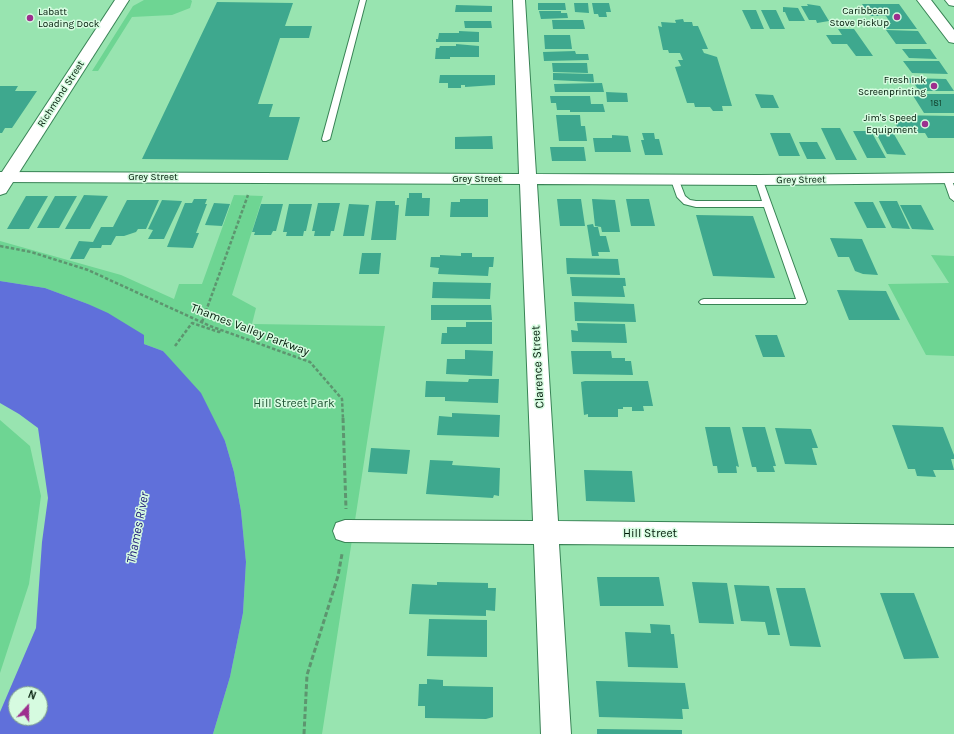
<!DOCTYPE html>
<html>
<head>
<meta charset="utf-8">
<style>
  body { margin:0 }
  #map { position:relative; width:954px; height:734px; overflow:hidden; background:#98e4b0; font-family:Karla,sans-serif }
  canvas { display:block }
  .north { position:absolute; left:8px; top:686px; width:40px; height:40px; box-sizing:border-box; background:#d6fbe0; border:1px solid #80a18a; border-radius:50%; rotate:21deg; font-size:11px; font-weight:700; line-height:16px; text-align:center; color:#001b09 }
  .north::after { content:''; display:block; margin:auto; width:14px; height:18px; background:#9d2f8e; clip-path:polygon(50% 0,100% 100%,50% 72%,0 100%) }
</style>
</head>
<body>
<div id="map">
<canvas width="954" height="734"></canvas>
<div class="north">N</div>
</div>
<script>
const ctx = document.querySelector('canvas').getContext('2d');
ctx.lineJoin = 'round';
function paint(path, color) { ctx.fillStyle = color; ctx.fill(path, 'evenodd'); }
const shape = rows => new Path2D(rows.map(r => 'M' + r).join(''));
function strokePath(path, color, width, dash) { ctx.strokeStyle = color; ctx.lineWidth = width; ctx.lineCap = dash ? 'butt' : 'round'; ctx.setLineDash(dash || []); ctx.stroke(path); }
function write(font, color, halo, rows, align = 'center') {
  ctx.font = font + ' Karla,sans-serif'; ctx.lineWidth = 3; ctx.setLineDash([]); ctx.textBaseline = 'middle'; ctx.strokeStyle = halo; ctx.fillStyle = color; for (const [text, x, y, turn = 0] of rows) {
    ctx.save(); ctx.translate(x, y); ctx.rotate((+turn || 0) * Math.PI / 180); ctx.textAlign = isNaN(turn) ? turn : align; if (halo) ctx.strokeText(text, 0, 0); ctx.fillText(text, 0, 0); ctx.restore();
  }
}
paint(shape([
  [144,0,191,0,192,1,190,8,172,15,132,17,98,71,92,71,133,6],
  [234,195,263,196,232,295,256,308,252,324,385,326,322,734,213,734,230,677,243,613,246,562,241,511,234,472,225,441,163,351,144,344,123,323,88,304,45,288,0,281,0,241,121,275,174,299,179,284,202,284],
  [931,255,954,256,954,356,926,355,888,284,949,283],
  [0,420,30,446,41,496,29,584,0,673]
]), '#6ed593');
paint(shape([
  [0,281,45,288,88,304,108,313,144,335,144,344,163,351,201,393,225,441,234,472,241,511,246,562,243,613,230,677,213,734,0,734,0,712,36,628,42,542,48,498,38,428,19,414,0,403],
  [16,694,40,694,40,718,16,718]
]), '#6070da');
paint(shape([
  [217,2,293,3,285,26,312,26,309,38,280,38,258,104,273,104,269,117,300,117,288,160,142,159],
  [538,3,565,3,566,10,538,10],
  [574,3,588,3,589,13,575,12],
  [592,3,609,3,611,12,606,12,607,17,599,17,598,14,594,14],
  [807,4,820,6,829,21,817,23,816,20,809,20,801,6,808,6],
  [862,4,899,4,917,29,886,29,882,24,891,24,886,16,870,16],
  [456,5,492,6,492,12,455,12],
  [783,7,798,8,805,21,789,21,785,12,783,12],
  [742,10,756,10,764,29,751,29],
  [761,10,776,10,785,29,770,29],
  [539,11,561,11,561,13,567,13,568,18,541,19],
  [683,19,684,22,692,22,693,26,698,26,708,49,702,49,704,53,717,57,732,106,722,106,723,111,713,111,710,107,695,107,694,103,687,103,675,67,681,66,678,60,683,60,680,53,669,53,668,50,663,50,658,26,662,27,661,22,676,23,675,20],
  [552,20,583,20,585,29,553,29],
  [464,21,491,21,492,28,465,28],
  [838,29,854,29,873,56,856,56,847,44,832,44,826,35,842,35],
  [886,30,918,31,927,44,896,44],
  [459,31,479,32,479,42,436,42,436,39,438,39,439,33,459,33],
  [544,35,570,35,572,49,545,49],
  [456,44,479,46,479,57,450,57,450,59,435,59,436,48,439,48,440,46,456,46],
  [902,49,930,49,937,59,909,58],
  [575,51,576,54,588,54,589,60,544,61,543,52],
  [903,61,939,61,948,74,912,73],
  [552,63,587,63,588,73,553,72],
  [553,73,593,74,594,82,553,80],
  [440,75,495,75,495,85,465,87,465,85,461,85,461,88,448,88,448,83,439,83],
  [906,78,946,79,954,91,919,91,914,83,909,83],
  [602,83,604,92,555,92,554,84],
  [0,86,18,86,15,91,37,91,12,128,5,128,2,133,0,133],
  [606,92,627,93,628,102,607,102],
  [755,94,773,95,779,108,761,108],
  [912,94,954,94,954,113,924,113],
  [550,96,590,96,591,104,603,104,605,112,570,112,570,110,557,110,556,103,551,103],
  [556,115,580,115,581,126,585,126,587,141,559,141],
  [890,115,954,116,954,138,928,138,925,133,901,133],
  [821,128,840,128,857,160,836,160],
  [874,129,891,129,906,155,887,154],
  [853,131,871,131,886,158,867,158],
  [642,133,654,133,655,139,659,139,663,155,645,155,641,140,644,140],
  [770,133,790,133,800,156,779,156],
  [612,135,628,136,631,152,595,152,593,138,612,138],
  [492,136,493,149,455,149,455,137],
  [799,142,817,142,826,159,807,159],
  [550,147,584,147,586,161,552,161],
  [409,193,422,193,422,198,430,198,429,216,405,216,407,198,409,198],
  [84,195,108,196,90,229,65,229],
  [26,196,48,196,29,229,7,229],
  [55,196,77,196,59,228,37,228],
  [194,199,207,199,205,204,207,204,196,233,199,233,193,248,167,247,185,203,192,203],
  [460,199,488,199,488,217,450,217,451,202,460,202],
  [557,199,581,199,585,226,560,226],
  [592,199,615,200,620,232,602,232,601,227,595,226],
  [626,199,649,199,655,226,631,226],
  [127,200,159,200,146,229,138,229,136,232,124,236,116,236,111,245,102,245,101,248,90,248,84,259,70,259,79,241,93,242,101,227,113,227],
  [162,200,182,201,164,239,148,239,153,230,148,229],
  [376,201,395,201,395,205,399,205,396,240,371,240],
  [879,201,897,201,910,229,892,228],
  [854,202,873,202,886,228,867,228],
  [214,203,230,204,222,226,205,225],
  [318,203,340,203,334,231,331,231,330,236,314,236,315,231,312,231],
  [261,204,283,204,276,231,273,231,271,235,254,235,255,232,252,232],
  [289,204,312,204,306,231,304,231,303,236,286,236,287,232,283,232],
  [349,204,369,205,364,236,343,236],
  [900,205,921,205,934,230,912,229],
  [696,215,753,216,775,278,713,276],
  [593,224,594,227,598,227,600,236,606,236,610,252,598,252,599,256,592,256,587,225],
  [830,238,862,239,878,275,863,274,855,271,849,257,838,257],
  [362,253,381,253,379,274,359,274],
  [461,253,472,253,472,257,494,257,493,267,489,267,488,276,438,274,439,268,430,267,431,257,440,257,440,255,461,256],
  [566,258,618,259,620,275,567,274],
  [570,277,625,278,626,286,623,286,625,297,572,296],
  [433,282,491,283,490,299,432,298],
  [837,290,886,291,900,320,849,320],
  [574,302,634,304,636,322,575,321],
  [431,305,491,305,492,320,431,320],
  [466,322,492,322,492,344,441,344,442,333,447,333,447,327,466,327],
  [577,323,625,324,627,343,572,342,571,330,578,331],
  [755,335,777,335,785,357,763,357],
  [465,350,493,351,492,376,446,374,447,359,465,359],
  [571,351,611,351,612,358,625,358,625,361,631,361,633,375,573,374],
  [469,379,499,379,498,403,445,401,445,397,425,397,426,381,468,382],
  [585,381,648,381,653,406,643,406,644,411,632,411,632,407,623,407,623,409,618,409,618,417,588,417,588,414,584,415,581,382],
  [452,413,500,415,499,437,437,435,439,416,452,417],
  [892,425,943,427,954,455,954,459,951,459,954,470,933,470,936,477,917,476,915,469,908,469],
  [705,427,730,427,739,467,736,466,737,473,718,473,717,466,713,466],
  [742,427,765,427,776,466,773,466,775,472,757,472,756,467,752,467],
  [775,428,811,429,818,448,812,448,817,465,785,464],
  [371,448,410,450,407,474,368,472],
  [430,460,453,461,452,465,500,468,499,496,494,495,493,498,426,494],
  [584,470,632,471,635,502,586,501],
  [597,577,659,577,664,606,600,606],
  [437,582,488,583,488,588,496,588,495,611,486,610,486,616,409,614,412,584,437,585],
  [692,582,727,583,734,624,699,623],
  [734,585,769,586,780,635,768,635,765,622,741,621],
  [776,588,805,588,821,647,790,646],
  [880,593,914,593,939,658,904,659],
  [429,619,487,620,487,657,427,656],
  [650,624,670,625,671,634,674,634,678,668,628,667,625,632,651,633],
  [427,679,443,680,443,686,493,687,493,717,486,719,425,718,425,706,418,706,419,684,427,684],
  [596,681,685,683,689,709,682,709,683,719,599,717],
  [597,729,682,730,682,734,597,734]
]), '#3ea88e');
const service = shape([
  [360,0,366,0,330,139,326,141,323,141,322,139,360,0],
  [944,176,947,176,951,178,954,186,954,201,950,198,943,178,944,176],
  [672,178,678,178,685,196,690,200,696,201,762,201,755,180,759,178,762,178,807,302,805,304,701,304,699,302,701,300,704,299,796,299,764,207,696,207,684,204,677,197,671,180,672,178]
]);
const minor = shape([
  [513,0,525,0,536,174,759,175,954,173,954,183,759,185,537,184,558,521,954,525,954,547,559,544,571,734,541,734,534,544,345,542,336,539,333,531,336,523,345,520,533,521,520,184,0,182,0,172,519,174,513,0]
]);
const tertiary = shape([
  [115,0,129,0,6,193,0,195,0,175,115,0]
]);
const secondary = shape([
  [917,0,931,0,954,30,954,43,949,42,917,0],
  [945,0,954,0,954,6,949,5,945,0]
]);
strokePath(service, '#388355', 2);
strokePath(minor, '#388355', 2);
strokePath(tertiary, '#388355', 2);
strokePath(secondary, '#388355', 2);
strokePath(shape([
  [0,246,31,252,88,270,210,326,310,362,342,399,343,419],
  [202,322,248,195],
  [175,346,192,323,219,332,221,330]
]), '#5d956f', 2.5, [3.5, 2]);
strokePath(shape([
  [343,418,346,509],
  [304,734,307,675,338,576,342,554]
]), '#5d956f', 3, [5, 2.5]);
paint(service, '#fff');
paint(minor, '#fff');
paint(tertiary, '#fff');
paint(secondary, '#fff');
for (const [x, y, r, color] of [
  [897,17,4,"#9d2f8e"],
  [30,18,4,"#9d2f8e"],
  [934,86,4,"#9d2f8e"],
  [925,124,4,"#9d2f8e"]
]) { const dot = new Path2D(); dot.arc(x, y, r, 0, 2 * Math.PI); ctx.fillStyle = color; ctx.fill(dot); strokePath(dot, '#d6fbe0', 1.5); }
write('9px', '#103e2a', null, [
  ["181",936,103]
]);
write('10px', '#001b09', '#d6fbe0', [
  ["Caribbean",889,11],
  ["Stove PickUp",889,23],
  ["Labatt",38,12,"left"],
  ["Loading Dock",38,24,"left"],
  ["Fresh Ink",926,80],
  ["Screenprinting",926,92],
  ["Jim's Speed",917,118],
  ["Equipment",917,130]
], 'right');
write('10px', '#001b09', '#d6fbe0', [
  ["Richmond Street",61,94,-57],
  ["Grey Street",153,177],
  ["Grey Street",477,179],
  ["Grey Street",801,180,-1]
]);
write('12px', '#001b09', '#d6fbe0', [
  ["Thames Valley Parkway",250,330,21],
  ["Clarence Street",538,367,-93],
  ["Hill Street",650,534]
]);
write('12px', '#1f5333', '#d6fbe0', [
  ["Hill Street Park",294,404]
]);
write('italic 13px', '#1c1777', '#d6fbe0', [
  ["Thames River",138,528,-79]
]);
</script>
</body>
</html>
